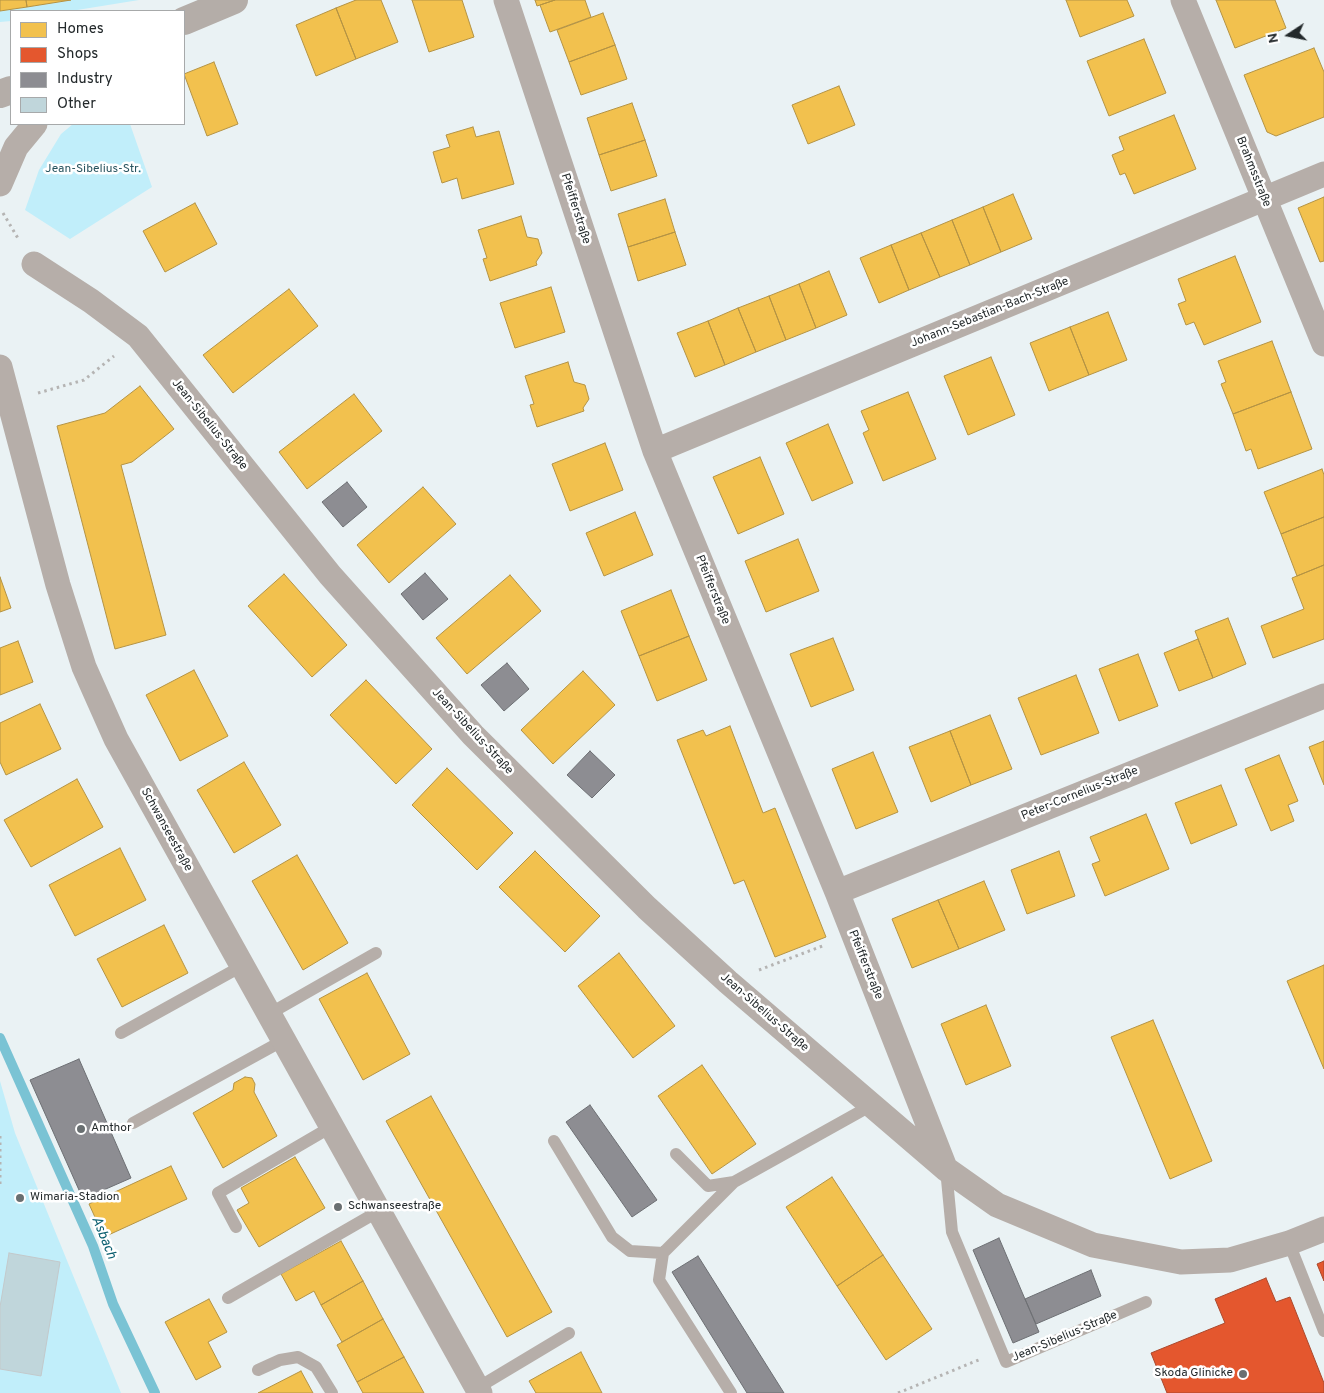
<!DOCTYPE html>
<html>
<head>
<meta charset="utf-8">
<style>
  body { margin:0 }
  #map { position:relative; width:1324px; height:1393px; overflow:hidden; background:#eaf2f4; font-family:Overpass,sans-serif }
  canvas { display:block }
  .legend { position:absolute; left:10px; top:10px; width:175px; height:115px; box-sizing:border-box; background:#fff; border:1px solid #a7a9aa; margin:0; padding:6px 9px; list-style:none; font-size:15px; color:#23292b }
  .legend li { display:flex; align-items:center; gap:10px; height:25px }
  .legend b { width:25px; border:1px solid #a7a9aa }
  .north { position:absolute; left:1264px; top:10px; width:50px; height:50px; -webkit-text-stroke:4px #fff; paint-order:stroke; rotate:259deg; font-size:14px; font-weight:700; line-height:20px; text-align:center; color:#23292b }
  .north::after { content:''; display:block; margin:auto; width:18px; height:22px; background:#23292b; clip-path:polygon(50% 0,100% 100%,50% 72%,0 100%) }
</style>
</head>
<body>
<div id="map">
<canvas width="1324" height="1393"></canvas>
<ul class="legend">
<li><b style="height:14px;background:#f2c14e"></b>Homes</li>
<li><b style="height:14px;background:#e4572e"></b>Shops</li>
<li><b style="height:14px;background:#8d8d92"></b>Industry</li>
<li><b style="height:14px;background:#c0d6db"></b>Other</li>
</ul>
<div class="north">N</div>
</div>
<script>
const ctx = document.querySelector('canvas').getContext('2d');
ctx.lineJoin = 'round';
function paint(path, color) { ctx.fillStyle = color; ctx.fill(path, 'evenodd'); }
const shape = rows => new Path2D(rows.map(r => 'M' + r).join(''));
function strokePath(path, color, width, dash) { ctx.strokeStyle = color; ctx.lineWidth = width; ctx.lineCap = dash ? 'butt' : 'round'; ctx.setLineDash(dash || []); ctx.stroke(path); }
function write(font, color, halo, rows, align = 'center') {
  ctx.font = font + ' Overpass,sans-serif'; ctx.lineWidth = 5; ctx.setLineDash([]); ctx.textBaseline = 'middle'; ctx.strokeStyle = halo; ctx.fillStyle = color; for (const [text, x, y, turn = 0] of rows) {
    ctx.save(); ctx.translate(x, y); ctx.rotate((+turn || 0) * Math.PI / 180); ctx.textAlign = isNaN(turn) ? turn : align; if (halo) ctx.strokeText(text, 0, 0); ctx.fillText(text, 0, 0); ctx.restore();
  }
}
paint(shape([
  [71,0,139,0,71,11,11,11,11,21,0,22,0,11],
  [73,124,130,124,152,187,70,239,25,210,39,170,61,134],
  [0,1081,15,1133,121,1393,0,1393]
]), '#c1eefa');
const homes = shape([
  [0,0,26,0,27,7,0,11,0,0],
  [26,0,71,0,27,7,26,0],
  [356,0,381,0,398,42,356,59,336,8,356,0],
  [412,0,462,0,474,37,429,52,412,0],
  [535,0,555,0,537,6,535,0],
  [555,0,585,0,591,17,550,32,540,5,555,0],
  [1066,0,1127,0,1134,16,1080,37,1066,0],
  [1216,0,1275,0,1286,28,1235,48,1216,0],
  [336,8,356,59,316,76,296,25,336,8],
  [603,13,615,45,569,62,557,30,603,13],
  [1144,39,1166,93,1109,116,1087,61,1144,39],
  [615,45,627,79,581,95,569,62,615,45],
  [1314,48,1324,72,1324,117,1276,136,1267,132,1244,75,1314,48],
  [214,62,238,124,207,136,184,74,214,62],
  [839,86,855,125,808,144,792,105,839,86],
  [632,103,645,140,599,155,587,118,632,103],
  [1174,115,1196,169,1134,194,1125,173,1120,175,1112,155,1124,150,1119,137,1174,115],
  [473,127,476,137,499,131,514,184,462,199,457,178,442,183,433,152,450,147,446,135,473,127],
  [645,140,657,176,611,191,599,155,645,140],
  [1013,194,1032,239,1001,252,983,207,1013,194],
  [1324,197,1324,261,1320,262,1298,208,1324,197],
  [665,199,675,232,628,247,618,214,665,199],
  [195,203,217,244,165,272,143,231,195,203],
  [983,207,1001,252,970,265,952,220,983,207],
  [521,216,527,237,538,239,542,253,536,262,537,265,490,281,483,259,487,258,478,230,521,216],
  [952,220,970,265,940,277,921,233,952,220],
  [675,232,686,265,638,281,628,247,675,232],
  [921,233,940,277,909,290,891,245,921,233],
  [891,245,909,290,879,303,860,258,891,245],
  [1235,256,1261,322,1204,345,1194,322,1186,325,1178,304,1186,301,1178,279,1235,256],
  [829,271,847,315,816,328,799,284,829,271],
  [799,284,816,328,786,340,769,296,799,284],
  [551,287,565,332,515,348,500,303,551,287],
  [289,289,318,326,233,393,203,355,289,289],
  [769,296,786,340,756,352,738,308,769,296],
  [738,308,756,352,725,365,708,321,738,308],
  [1108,312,1127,360,1089,375,1070,327,1108,312],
  [708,321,725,365,695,377,677,333,708,321],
  [1070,327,1089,375,1049,391,1030,343,1070,327],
  [1272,341,1291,392,1233,414,1221,384,1226,382,1218,361,1272,341],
  [991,357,1015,415,968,435,944,376,991,357],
  [568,362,574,382,585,385,589,399,583,408,584,411,537,427,530,405,534,404,525,376,568,362],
  [140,386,174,429,132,462,121,465,166,635,115,649,57,426,105,413,140,386],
  [908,392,936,459,883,481,863,433,869,430,861,411,908,392],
  [1291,392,1312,449,1258,469,1251,449,1246,451,1233,414,1291,392],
  [354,394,382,431,307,489,279,452,354,394],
  [828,424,853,483,812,501,786,443,828,424],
  [605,443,623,490,570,511,552,464,605,443],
  [760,457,784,514,738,534,713,477,760,457],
  [1322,469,1324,475,1324,517,1281,534,1264,492,1322,469],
  [423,487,456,524,389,583,357,545,423,487],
  [635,512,653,555,604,576,586,533,635,512],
  [1324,517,1324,565,1297,576,1281,534,1324,517],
  [798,539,819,591,766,612,745,561,798,539],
  [1324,565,1324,639,1273,658,1261,626,1304,609,1292,578,1324,565],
  [284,574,347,645,312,677,248,606,284,574],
  [510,575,541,611,467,674,436,638,510,575],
  [0,577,11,608,0,612,0,577],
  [671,590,689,636,639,656,621,611,671,590],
  [1228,618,1246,664,1213,678,1195,631,1228,618],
  [689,636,707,680,657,701,639,656,689,636],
  [833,638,854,690,811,707,790,654,833,638],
  [1198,639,1213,678,1179,691,1164,653,1198,639],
  [18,641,33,682,0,695,0,648,18,641],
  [1138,654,1158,706,1119,721,1099,669,1138,654],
  [194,670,228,736,180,761,146,695,194,670],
  [583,671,615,705,553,764,521,730,583,671],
  [1076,675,1099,733,1041,755,1018,698,1076,675],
  [366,680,432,749,396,784,330,715,366,680],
  [40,704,61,749,6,775,0,762,0,723,40,704],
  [990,715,1012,769,971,785,950,731,990,715],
  [730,726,763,813,775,808,826,937,775,957,744,880,734,884,677,740,703,730,706,736,730,726],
  [950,731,971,785,931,802,909,747,950,731],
  [1324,741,1324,785,1309,747,1324,741],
  [873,752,898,812,856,829,832,769,873,752],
  [1279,755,1298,801,1288,805,1294,821,1271,831,1245,769,1279,755],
  [244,762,281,825,234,853,197,790,244,762],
  [447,768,513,833,477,870,412,805,447,768],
  [77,779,103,827,31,867,4,820,77,779],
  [1221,785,1237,825,1191,844,1175,803,1221,785],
  [1146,814,1169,869,1105,896,1092,864,1100,861,1090,837,1146,814],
  [120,848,146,900,75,936,49,885,120,848],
  [535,851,600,916,565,952,499,887,535,851],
  [1059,851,1075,896,1027,914,1011,870,1059,851],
  [297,855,348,943,303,970,252,881,297,855],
  [984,881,1005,930,959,949,938,900,984,881],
  [938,900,959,949,912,968,892,919,938,900],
  [164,925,188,973,122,1007,97,959,164,925],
  [619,953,675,1026,633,1058,578,986,619,953],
  [1324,965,1324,1069,1287,981,1324,965],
  [367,973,410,1054,363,1080,319,999,367,973],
  [986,1005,1011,1066,966,1085,941,1024,986,1005],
  [1153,1020,1212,1161,1170,1179,1111,1037,1153,1020],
  [702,1065,756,1144,712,1174,658,1096,702,1065],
  [245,1077,252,1078,255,1084,254,1092,277,1136,223,1168,193,1113,233,1090,234,1083,245,1077],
  [431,1096,552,1312,507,1337,386,1121,431,1096],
  [295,1157,325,1208,259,1247,237,1210,249,1203,241,1188,295,1157],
  [171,1166,187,1199,104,1237,89,1204,171,1166],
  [832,1177,883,1255,837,1286,786,1207,832,1177],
  [341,1241,363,1281,321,1305,314,1291,296,1301,281,1274,341,1241],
  [883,1255,932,1329,886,1360,837,1286,883,1255],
  [363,1281,383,1319,342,1342,321,1305,363,1281],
  [209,1299,227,1332,208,1342,221,1367,196,1380,165,1322,209,1299],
  [383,1319,404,1357,357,1382,337,1345,383,1319],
  [581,1352,602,1393,536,1393,529,1381,581,1352],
  [404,1357,424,1393,363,1393,357,1382,404,1357],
  [301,1371,313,1393,258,1393,301,1371]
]);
paint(homes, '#f2c14e');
strokePath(homes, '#b49344', 1);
const shops = shape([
  [1324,1261,1324,1281,1317,1264,1324,1261],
  [1266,1278,1276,1302,1290,1297,1324,1383,1324,1393,1167,1393,1151,1353,1225,1323,1215,1299,1266,1278]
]);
paint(shops, '#e4572e');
strokePath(shops, '#aa492d', 1);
const industry = shape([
  [347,482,367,507,343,527,322,502,347,482],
  [425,573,448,599,423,620,401,594,425,573],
  [507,663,529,689,504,711,481,685,507,663],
  [590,751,615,775,592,798,567,775,590,751],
  [79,1059,131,1178,83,1199,30,1080,79,1059],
  [590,1105,657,1200,632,1217,566,1122,590,1105],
  [999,1238,1039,1332,1013,1343,973,1250,999,1238],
  [698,1256,784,1393,747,1393,672,1272,698,1256],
  [1091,1270,1101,1296,1036,1324,1025,1299,1091,1270]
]);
paint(industry, '#8d8d92');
strokePath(industry, '#6d6f73', 1);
strokePath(shape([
  [0,1038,93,1246,113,1304,155,1393]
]), '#7ac3d4', 10);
const building = shape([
  [9,1253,60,1262,41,1376,0,1369,0,1307,9,1253]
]);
paint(building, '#c0d6db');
strokePath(building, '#c3c9cb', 1);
strokePath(shape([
  [3,213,19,240],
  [38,393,84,380,114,356],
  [759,970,825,945],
  [0,1136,0,1188],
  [898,1393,981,1359]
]), '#b5b4b3', 3, [2.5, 4]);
strokePath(shape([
  [269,1014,376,953],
  [121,1033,242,966],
  [133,1123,284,1040],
  [554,1141,612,1237,630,1251,663,1253],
  [676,1154,708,1186,734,1182,872,1105],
  [946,1169,952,1232,1006,1362,1146,1302],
  [236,1227,218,1193,331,1127],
  [1289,1243,1324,1331],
  [228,1298,379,1211],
  [258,1370,280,1360,298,1357,316,1367,332,1393],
  [474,1390,569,1333],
  [731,1393,659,1280,663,1253,734,1182]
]), '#b6aea9', 12);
strokePath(shape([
  [506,0,655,451,837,892,944,1165],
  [1183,0,1324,344],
  [0,184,16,147,35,124],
  [34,264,91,301,138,336,330,575,473,735,647,908,728,982,946,1169,997,1205,1093,1245,1181,1262,1230,1260,1289,1243,1324,1229],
  [0,367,58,585,84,667,116,739,480,1393],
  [655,451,1324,174],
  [837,892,1324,696]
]), '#b6aea9', 25);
strokePath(shape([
  [184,21,234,0],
  [0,94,11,90]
]), '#b4ada8', 28);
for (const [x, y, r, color] of [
  [81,1129,5,"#696f71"],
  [20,1198,5,"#696f71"],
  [338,1207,5,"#696f71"],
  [1243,1374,5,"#696f71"]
]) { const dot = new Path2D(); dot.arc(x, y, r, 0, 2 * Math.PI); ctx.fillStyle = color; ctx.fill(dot); strokePath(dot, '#fff', 2); }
write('12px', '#28545f', '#fff', [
  ["Jean-Sibelius-Str.",93,170]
]);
write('12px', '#23292b', '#fff', [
  ["Brahmsstraße",1253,172,68],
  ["Pfeifferstraße",575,209,72],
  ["Johann-Sebastian-Bach-Straße",990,313,-22],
  ["Jean-Sibelius-Straße",209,425,51],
  ["Pfeifferstraße",712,590,68],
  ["Jean-Sibelius-Straße",472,732,47],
  ["Peter-Cornelius-Straße",1080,794,-22],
  ["Schwanseestraße",166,830,61],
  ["Pfeifferstraße",865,965,68],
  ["Jean-Sibelius-Straße",764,1013,41],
  ["Jean-Sibelius-Straße",1065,1337,-23]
]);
write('12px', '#23292b', '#fff', [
  ["Amthor",91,1129],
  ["Wimaria-Stadion",30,1198],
  ["Schwanseestraße",348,1207],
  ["Skoda Glinicke",1233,1374,"right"]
], 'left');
write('italic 14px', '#0e6172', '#fff', [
  ["Asbach",103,1238,68]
]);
</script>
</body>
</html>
